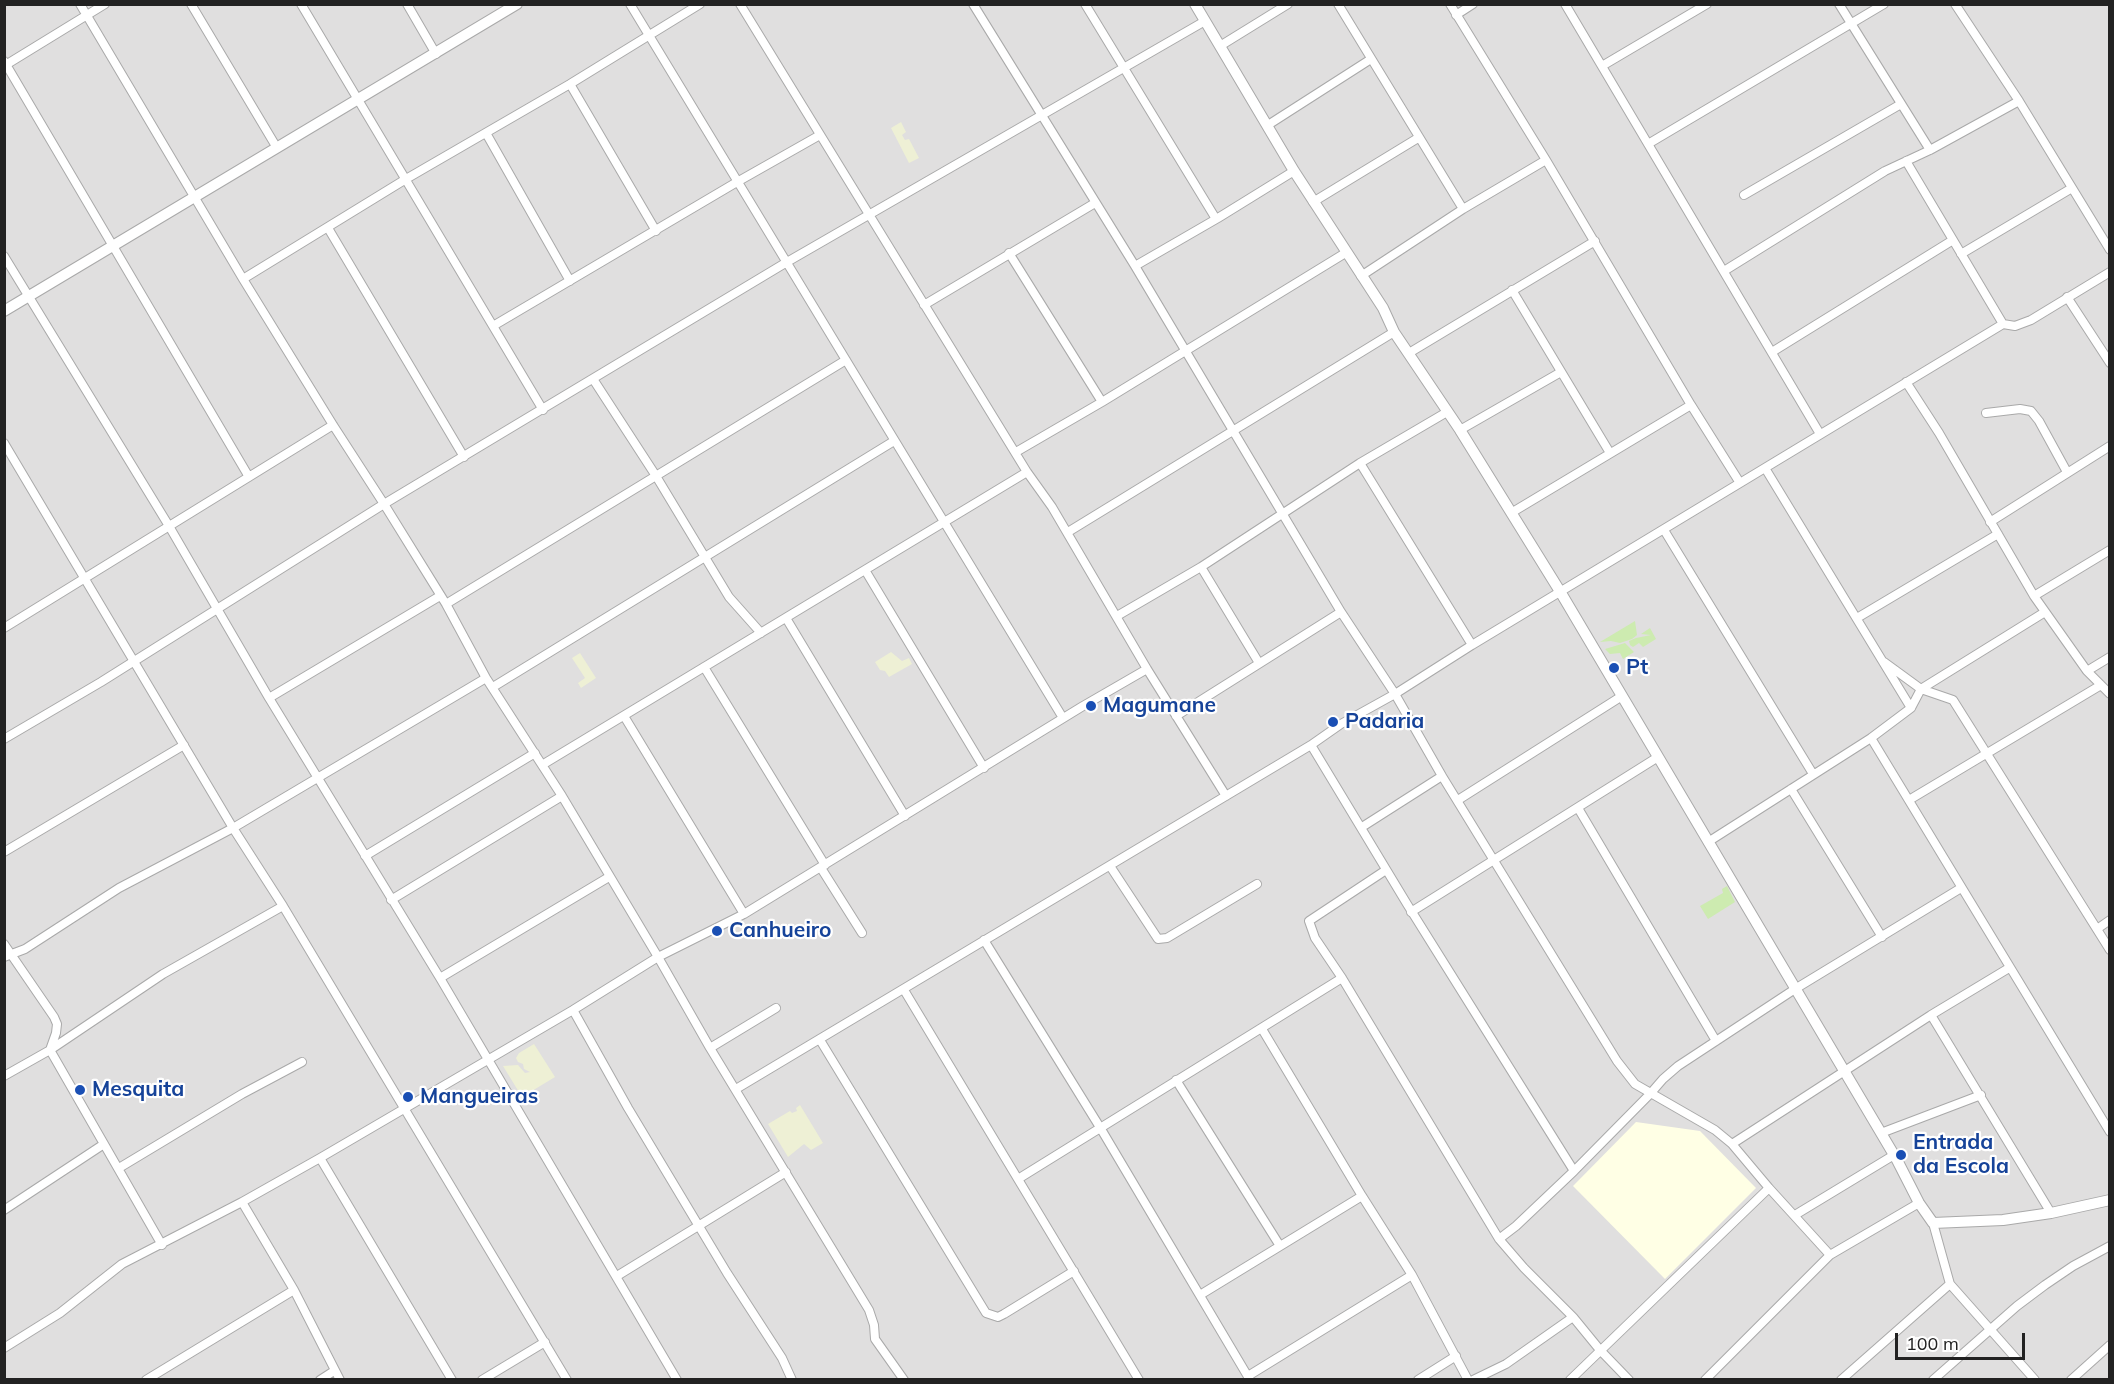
<!DOCTYPE html>
<html>
<head>
<meta charset="utf-8">
<style>
  body { margin:0 }
  #map { position:relative; width:2114px; height:1384px; overflow:hidden; background:#f2efe9; font-family:Mulish,sans-serif }
  canvas { display:block }
  .frame { position:absolute; inset:0; border:6px solid #222; pointer-events:none }
  .scale { position:absolute; left:1895px; top:1333px; width:130px; height:27px; box-sizing:border-box; border:3px solid #222; border-top:0; padding-left:8px; font-size:18px; line-height:21px; white-space:nowrap; color:#222; -webkit-text-stroke:4px #fff; paint-order:stroke }
</style>
</head>
<body>
<div id="map">
<canvas width="2114" height="1384"></canvas>
<div class="frame"></div>
<div class="scale">100 m</div>
</div>
<script>
const ctx = document.querySelector('canvas').getContext('2d');
ctx.lineJoin = 'round';
function paint(path, color) { ctx.fillStyle = color; ctx.fill(path, 'evenodd'); }
const shape = rows => new Path2D(rows.map(r => 'M' + r).join(''));
function strokePath(path, color, width, dash) { ctx.strokeStyle = color; ctx.lineWidth = width; ctx.lineCap = dash ? 'butt' : 'round'; ctx.setLineDash(dash || []); ctx.stroke(path); }
function write(font, color, halo, rows, align = 'center') {
  ctx.font = font + ' Mulish,sans-serif'; ctx.lineWidth = 4.5; ctx.setLineDash([]); ctx.textBaseline = 'middle'; ctx.strokeStyle = halo; ctx.fillStyle = color; for (const [text, x, y, turn = 0] of rows) {
    ctx.save(); ctx.translate(x, y); ctx.rotate((+turn || 0) * Math.PI / 180); ctx.textAlign = isNaN(turn) ? turn : align; if (halo) ctx.strokeText(text, 0, 0); ctx.fillText(text, 0, 0); ctx.restore();
  }
}
paint(shape([
  [5,5,2109,5,2109,1379,5,1379]
]), '#e0dfdf');
paint(shape([
  [1636,1122,1700,1131,1756,1188,1665,1279,1573,1186]
]), '#ffffe5');
paint(shape([
  [901,122,906,132,902,135,905,140,909,139,919,158,909,163,891,128],
  [891,652,902,661,909,658,912,664,889,677,885,671,880,670,875,662],
  [580,653,596,678,581,688,578,683,585,678,572,658],
  [534,1044,555,1077,522,1097,503,1066,518,1065,525,1073,530,1072,524,1069,523,1064,518,1062,516,1058,519,1053],
  [800,1105,823,1143,811,1150,804,1144,788,1157,768,1124,790,1111,792,1113,797,1111,796,1108]
]), '#eef0d5');
paint(shape([
  [1635,621,1637,635,1632,639,1620,643,1611,641,1600,642],
  [1650,628,1656,639,1643,647,1639,643,1633,647,1630,645,1629,641,1636,638,1651,635,1641,634],
  [1625,643,1634,652,1623,659,1620,653,1610,654,1605,649],
  [1727,886,1735,902,1708,919,1700,906,1723,893,1722,889]
]), '#cdebb0');
const minor = shape([
  [80,4,243,279,333,425,384,504,446,604,486,678,562,796,658,957,710,1048,869,1310,874,1325,875,1339,904,1380],
  [191,4,277,148],
  [301,4,543,410],
  [407,4,436,54],
  [630,4,1063,718],
  [740,4,1027,472,1052,507,1147,669,1226,796],
  [973,4,1135,266,1341,612,1395,694,1442,776,1617,1061,1635,1084,1715,1130,1732,1144,1769,1188,1830,1255],
  [1085,4,1216,219],
  [1338,4,1463,209],
  [1450,4,1546,160,1691,405,1740,483],
  [1565,4,1820,434],
  [1839,4,1930,150],
  [1955,4,2019,101,2110,250],
  [1456,15,1473,4],
  [1220,46,1288,4],
  [4,61,249,477],
  [4,66,105,4],
  [1602,66,1707,4],
  [570,84,656,231],
  [1268,125,1371,59],
  [486,133,570,281],
  [1648,144,1884,4],
  [1906,161,2003,324],
  [1744,195,1901,104],
  [1313,202,1418,138],
  [328,228,464,457],
  [1009,253,1102,402],
  [1961,254,2072,188],
  [4,256,169,526,269,698,440,596],
  [1135,266,1218,218,1294,171],
  [1724,271,1885,171,1930,150,2019,101],
  [1361,276,1463,209,1546,160],
  [243,279,406,179,570,84,700,4],
  [1512,290,1610,453],
  [2067,297,2110,363],
  [924,305,1095,203],
  [493,326,737,182,820,135],
  [1772,352,1953,240],
  [1409,353,1595,241],
  [593,379,656,476,729,597,761,633],
  [1906,382,1939,433,2034,596,2087,671,2110,694],
  [1986,413,2020,409,2031,411,2039,421,2067,472],
  [1460,430,1561,372],
  [4,443,233,828,283,906,567,1380],
  [1016,452,1102,402,1347,252],
  [1360,463,1472,645],
  [1765,468,1911,708],
  [1511,513,1691,405],
  [1990,522,2110,446],
  [1664,530,1813,774],
  [1068,532,1394,332],
  [1201,567,1259,663],
  [865,570,984,768],
  [2034,596,2110,550],
  [446,604,846,360],
  [1117,616,1201,567,1360,463,1447,412],
  [786,618,905,816],
  [1857,618,1998,534],
  [4,628,333,425],
  [1884,662,1921,689,1953,700,2110,950],
  [704,667,825,865],
  [2087,671,2110,657],
  [493,687,894,441],
  [269,698,440,978,677,1380],
  [624,716,744,914],
  [1176,716,1341,612],
  [1871,738,2110,1132],
  [4,739,101,682,384,504,787,262,1205,21],
  [1311,745,1407,904,1574,1171],
  [542,765,1027,472],
  [1791,789,1882,937],
  [1458,800,1622,696],
  [1909,800,2101,685],
  [1578,808,1716,1041],
  [1362,827,1442,776],
  [1708,842,1871,738,1911,708,1921,689,2045,612],
  [4,852,184,745],
  [365,856,535,753],
  [1110,866,1158,939,1167,938,1257,884],
  [821,868,862,933],
  [1386,870,1309,921,1315,938,1342,978,1499,1239,1524,1268,1573,1317,1600,1350,1629,1380],
  [391,900,562,796],
  [1411,912,1658,757],
  [2097,929,2110,920],
  [984,940,1101,1129,1250,1380],
  [4,944,54,1017,57,1024,56,1033,50,1050,162,1245],
  [4,957,25,949,119,888,233,828,486,678],
  [440,978,609,877],
  [904,990,1139,1380],
  [573,1010,628,1108,727,1273,782,1358,792,1380],
  [1931,1015,2051,1213],
  [1262,1029,1362,1196,1412,1275,1468,1380],
  [820,1040,986,1313,998,1317,1004,1314,1074,1271],
  [710,1048,776,1008],
  [4,1076,50,1050,163,974,283,906],
  [1176,1080,1280,1246],
  [736,1089,1311,745,1341,724,1395,694,1472,645,2003,324,2015,326,2031,320,2110,272],
  [1881,1133,1981,1095],
  [1732,1144,1931,1015,2009,968],
  [320,1158,452,1380],
  [119,1168,242,1094,302,1062],
  [1018,1179,1342,978],
  [242,1202,294,1290,340,1380],
  [4,1210,104,1144],
  [1795,1215,1894,1155],
  [1933,1223,1950,1284,2035,1380],
  [1499,1239,1516,1226,1574,1171,1650,1094,1663,1079,1678,1066,1795,989,1961,888],
  [617,1276,786,1172],
  [1200,1295,1362,1196],
  [4,1348,60,1313,122,1264,242,1202,320,1158,573,1010,658,957,744,914,1083,706,1147,669],
  [1248,1376,1412,1275],
  [146,1380,294,1290],
  [320,1380,334,1371],
  [482,1380,545,1342],
  [1418,1380,1456,1356],
  [1473,1380,1506,1364,1573,1317],
  [1570,1380,1769,1188],
  [1705,1380,1830,1255,1919,1203],
  [1841,1380,1950,1284],
  [1933,1380,2017,1306,2045,1285,2073,1266,2110,1246],
  [2071,1380,2110,1345]
]);
const tertiary = shape([
  [1195,4,1294,171,1383,308,1394,332,1460,430,1561,593,1897,1160,1919,1203,1933,1223,2003,1220,2051,1213,2110,1200],
  [4,311,517,4]
]);
strokePath(minor, '#a9a9a9', 10);
strokePath(tertiary, '#a9a9a9', 12);
strokePath(minor, '#fff', 8);
strokePath(tertiary, '#fff', 10);
for (const [x, y, r, color] of [
  [1614,668,6,"#1a4fb4"],
  [1091,706,6,"#1a4fb4"],
  [1333,722,6,"#1a4fb4"],
  [717,931,6,"#1a4fb4"],
  [80,1090,6,"#1a4fb4"],
  [408,1097,6,"#1a4fb4"],
  [1901,1155,6,"#1a4fb4"]
]) { const dot = new Path2D(); dot.arc(x, y, r, 0, 2 * Math.PI); ctx.fillStyle = color; ctx.fill(dot); strokePath(dot, '#fff', 2); }
write('bold 21px', '#164399', '#fff', [
  ["Pt",1626,668],
  ["Magumane",1103,706],
  ["Padaria",1345,722],
  ["Canhueiro",729,931],
  ["Mesquita",92,1090],
  ["Mangueiras",420,1097],
  ["Entrada",1913,1143],
  ["da Escola",1913,1167]
], 'left');
</script>
</body>
</html>
